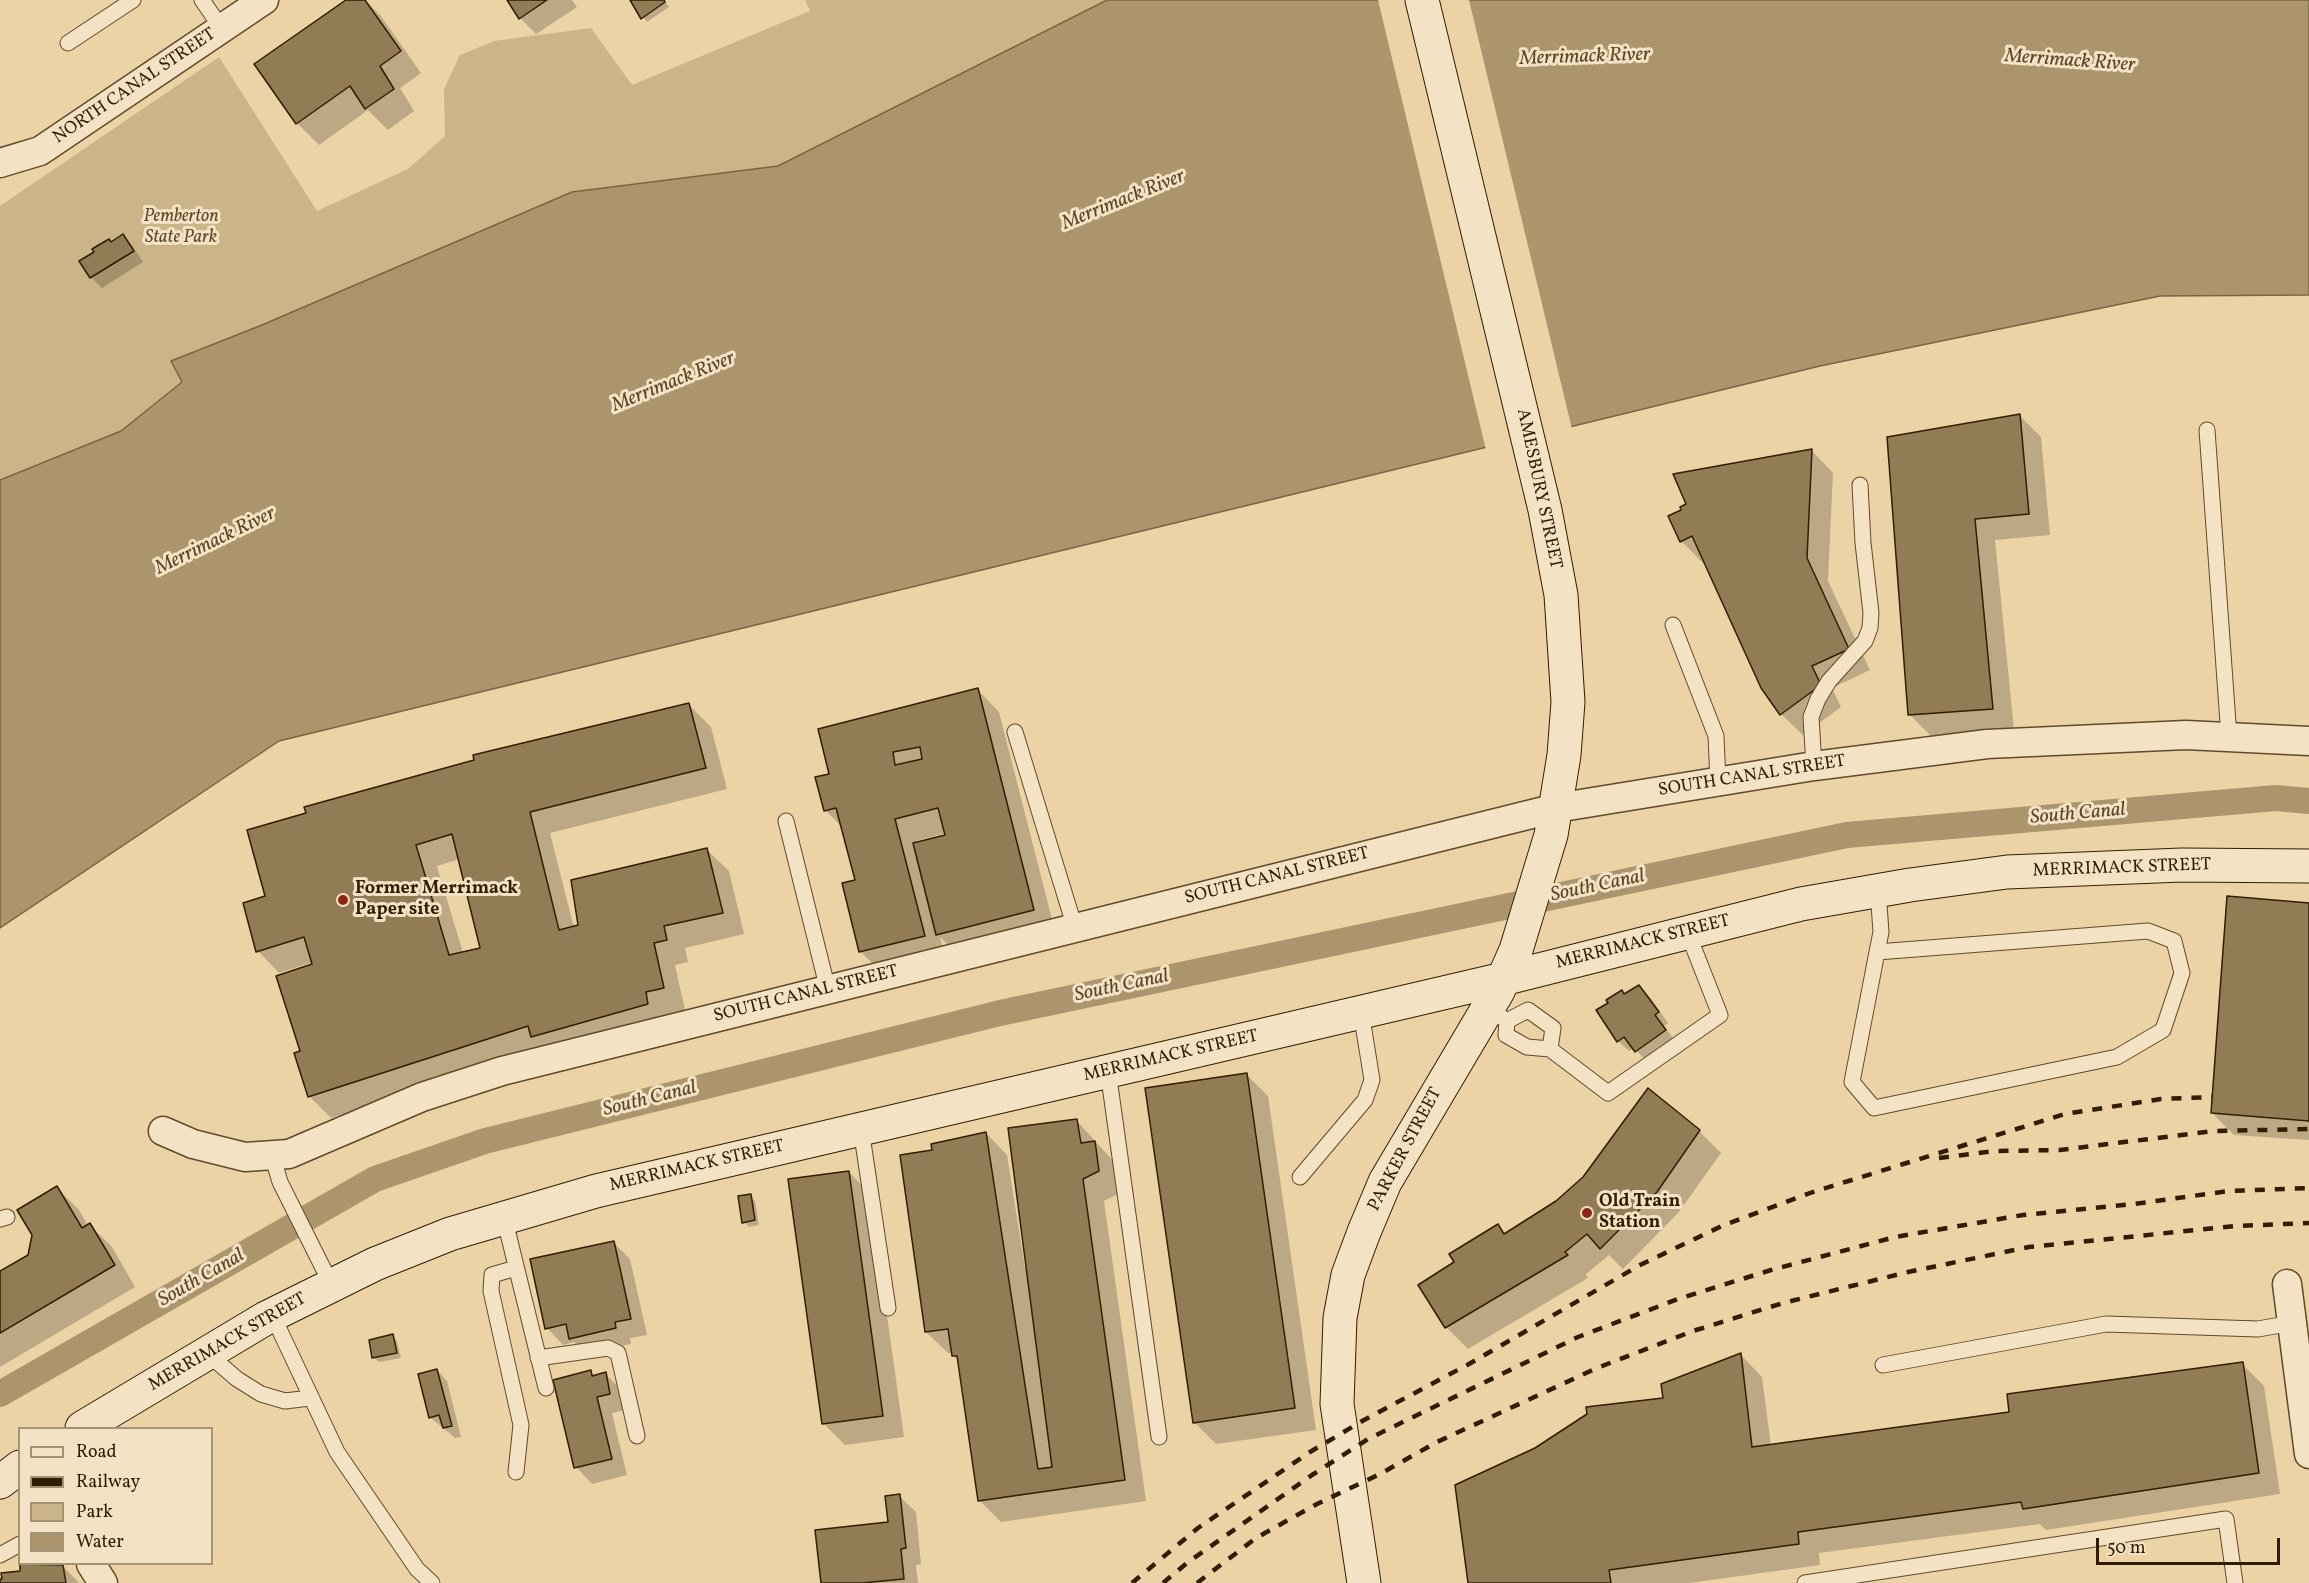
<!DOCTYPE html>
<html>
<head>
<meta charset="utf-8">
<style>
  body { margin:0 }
  #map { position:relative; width:2309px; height:1583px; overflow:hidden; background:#ecd3a5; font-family:Vollkorn,serif }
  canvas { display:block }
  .legend { position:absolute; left:18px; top:1427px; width:195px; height:138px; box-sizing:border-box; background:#f3e2c4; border:2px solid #a59376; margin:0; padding:8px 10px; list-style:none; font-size:18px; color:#311d00 }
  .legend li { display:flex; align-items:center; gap:12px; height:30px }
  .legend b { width:30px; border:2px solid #a59376 }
  .scale { position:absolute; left:2096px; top:1538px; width:184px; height:27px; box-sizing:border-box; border:3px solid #311d00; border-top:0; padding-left:8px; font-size:18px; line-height:21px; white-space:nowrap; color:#311d00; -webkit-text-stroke:4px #f3e2c4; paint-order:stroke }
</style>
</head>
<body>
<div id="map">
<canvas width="2309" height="1583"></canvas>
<ul class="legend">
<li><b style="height:8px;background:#f3e2c4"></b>Road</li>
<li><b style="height:8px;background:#311d00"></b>Railway</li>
<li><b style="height:16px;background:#ccb489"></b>Park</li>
<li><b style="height:16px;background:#ac956d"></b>Water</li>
</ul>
<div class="scale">50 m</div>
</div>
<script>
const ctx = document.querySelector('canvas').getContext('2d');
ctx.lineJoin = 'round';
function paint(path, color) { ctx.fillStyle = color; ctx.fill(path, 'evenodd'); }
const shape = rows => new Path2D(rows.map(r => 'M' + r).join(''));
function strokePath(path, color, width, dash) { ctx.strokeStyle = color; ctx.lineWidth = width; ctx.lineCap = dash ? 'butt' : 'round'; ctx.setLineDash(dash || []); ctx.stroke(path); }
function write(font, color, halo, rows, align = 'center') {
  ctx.font = font + ' Vollkorn,serif'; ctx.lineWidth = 6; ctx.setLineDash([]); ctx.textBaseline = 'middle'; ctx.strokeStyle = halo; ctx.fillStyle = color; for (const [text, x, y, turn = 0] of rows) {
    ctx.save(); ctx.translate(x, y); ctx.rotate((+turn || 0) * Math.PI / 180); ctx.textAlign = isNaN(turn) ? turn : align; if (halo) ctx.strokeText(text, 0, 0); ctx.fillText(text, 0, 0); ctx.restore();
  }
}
paint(shape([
  [805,0,1107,0,778,166,572,192,262,325,172,361,182,382,121,431,0,480,0,206,219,57,317,211,408,169,445,136,444,89,460,55,494,41,591,28,632,85,810,11]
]), '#ccb489');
const water = shape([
  [1107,0,2309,0,2309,295,2160,296,1820,366,279,741,0,928,0,480,121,431,182,382,171,361,262,325,572,192,778,166,1107,0]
]);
paint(water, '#ac956d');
strokePath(water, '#7b6541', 1.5);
paint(shape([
  [1378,0,1469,0,1572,429,1486,450]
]), '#ecd3a5');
paint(shape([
  [349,0,365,0,380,15,421,73,400,88,414,111,388,130,368,110,319,145,297,123,256,64],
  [508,0,572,0,577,7,536,34,520,18],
  [632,0,664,0,669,7,647,22],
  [123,236,133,247,143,262,102,288,91,277,82,262],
  [2019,415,2041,437,2050,535,1995,540,2014,730,1931,736,1909,714,1889,439],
  [1812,451,1833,473,1828,581,1870,670,1832,688,1841,707,1803,735,1781,714,1705,562,1703,563,1681,541,1683,511],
  [978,690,999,712,1055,931,959,956,940,937,945,957,882,973,861,952,844,884,857,881,843,828,825,810,831,775],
  [946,833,947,836,916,844,916,841],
  [689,705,711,727,727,789,550,833,574,928,707,850,729,871,744,934,685,948,688,962,675,965,685,1010,667,1014,669,1025,545,1049,331,1118,309,1096,302,1052,314,965,313,962,279,973,258,951,267,898],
  [460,859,482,949,463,953,437,866],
  [2309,904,2309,1140,2234,1135,2212,1113],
  [1639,986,1650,997,1668,1023,1664,1026,1675,1041,1647,1062,1634,1048,1629,1051,1618,1041,1610,1004],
  [1247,1075,1268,1096,1316,1430,1216,1444,1194,1422],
  [1649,1090,1699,1131,1721,1153,1678,1213,1623,1269,1609,1255,1586,1274,1588,1278,1468,1349,1446,1327,1420,1285,1456,1263,1498,1226,1506,1235,1557,1203,1585,1178],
  [1077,1121,1116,1164,1120,1193,1104,1201,1146,1501,1001,1522,979,1500,960,1362,953,1353,948,1353,926,1332,934,1151,986,1133,1007,1155,1025,1268,1027,1267],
  [849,1172,870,1194,904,1437,845,1445,824,1424],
  [57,1188,79,1210,88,1226,90,1225,112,1247,135,1287,0,1367,0,1273,29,1256],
  [750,1196,755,1201,759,1225,749,1227,744,1222],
  [613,1242,630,1259,647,1335,630,1338,631,1344,586,1354,574,1342,563,1345,547,1328],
  [392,1336,397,1341,401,1358,379,1362,374,1358],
  [1741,1355,1762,1377,1771,1446,2011,1414,2242,1364,2264,1386,2280,1494,2046,1530,2040,1524,1819,1553,1820,1565,1689,1583,1469,1583,1665,1399],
  [437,1370,447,1381,461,1437,455,1438,430,1417],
  [591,1372,595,1376,605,1374,622,1390,626,1410,612,1413,627,1475,592,1484,576,1467],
  [899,1496,916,1512,921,1564,916,1565,918,1583,822,1583,889,1523],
  [21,1564,57,1564,63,1566,79,1583,0,1583,0,1581,22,1572]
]), '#0003');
strokePath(shape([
  [0,1394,375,1179,485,1141,1000,1013,1847,835,2276,798,2309,801]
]), '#ac956d', 26);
const building = shape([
  [346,0,365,0,401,51,380,66,394,89,365,109,350,86,296,124,254,64,346,0],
  [507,0,547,0,519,19,507,0],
  [630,0,664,0,665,2,641,19,630,0],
  [123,234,134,251,90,278,79,261,94,252,92,249,109,239,111,242,123,234],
  [2020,414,2029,514,1975,519,1993,709,1908,715,1887,437,2020,414],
  [1812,449,1807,558,1849,649,1812,666,1821,685,1780,715,1761,688,1692,536,1680,542,1668,516,1681,510,1680,507,1686,504,1673,474,1812,449],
  [978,688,1034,910,936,935,913,843,945,835,938,808,895,819,925,936,859,952,842,883,855,880,836,808,824,811,815,777,829,774,818,729,978,688],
  [920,747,922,759,895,765,893,752,920,747],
  [689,703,706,768,530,812,559,930,578,925,571,880,707,848,723,913,664,926,667,940,654,943,664,988,646,992,648,1004,531,1037,528,1026,308,1097,294,1053,300,1051,276,976,312,964,304,937,256,952,243,903,265,896,247,830,306,813,304,807,474,760,473,755,689,703],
  [452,834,480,948,449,955,416,845,452,834],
  [2227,896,2309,903,2309,1121,2211,1113,2227,896],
  [1639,985,1659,1012,1655,1015,1666,1030,1635,1052,1624,1037,1617,1042,1596,1010,1608,1003,1606,1000,1622,990,1624,994,1639,985],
  [1247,1073,1295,1408,1193,1423,1145,1088,1247,1073],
  [1648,1088,1700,1130,1657,1192,1600,1249,1587,1234,1565,1252,1568,1255,1445,1328,1418,1285,1454,1262,1449,1254,1498,1224,1504,1234,1556,1201,1583,1177,1648,1088],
  [1077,1119,1081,1143,1095,1141,1099,1171,1083,1179,1125,1480,978,1501,957,1356,952,1356,948,1329,925,1332,900,1155,932,1150,931,1144,986,1132,1038,1469,1052,1467,1008,1128,1077,1119],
  [849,1171,883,1416,822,1424,788,1179,849,1171],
  [57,1186,82,1228,90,1223,115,1265,0,1333,0,1271,28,1255,32,1235,17,1210,57,1186],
  [751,1194,755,1220,742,1223,738,1196,751,1194],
  [614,1241,631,1319,615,1322,616,1328,569,1339,566,1324,545,1329,530,1259,614,1241],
  [393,1334,397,1353,372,1358,369,1340,393,1334],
  [1741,1353,1752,1447,2009,1412,2007,1394,2243,1362,2259,1473,2023,1509,2021,1502,1798,1532,1799,1544,1609,1570,1611,1583,1468,1583,1455,1485,1535,1448,1587,1414,1586,1407,1663,1398,1661,1384,1741,1353],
  [437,1369,452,1426,443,1428,439,1415,429,1418,418,1374,437,1369],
  [591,1370,592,1376,606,1372,610,1394,597,1397,612,1459,574,1468,553,1380,591,1370],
  [900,1494,906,1548,901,1549,904,1579,862,1583,821,1583,815,1530,888,1522,885,1496,900,1494],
  [20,1564,63,1565,66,1583,0,1583,0,1579,2,1579,1,1573,20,1571,20,1564]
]);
paint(building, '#927c56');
strokePath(building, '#311d00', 1.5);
const service = shape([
  [202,0,222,29],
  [68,43,133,0],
  [2207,430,2229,737],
  [1673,625,1716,736,1718,782],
  [1015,732,1075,928],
  [1814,766,1811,717,1818,699,1829,681,1865,641,1870,628,1871,613,1863,543,1860,485],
  [786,821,828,990],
  [1877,952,2148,931,2174,941,2182,973,2163,1030,2117,1057,1874,1108,1852,1082,1877,952,1881,932,1878,891],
  [1488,1008,1507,1021,1528,1010,1553,1028,1550,1049,1527,1047,1506,1035,1507,1021],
  [1550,1049,1608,1093,1720,1015,1687,931],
  [1108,1071,1159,1437],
  [861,1129,888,1308],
  [272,1155,280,1182,332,1286],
  [1300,1177,1365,1100,1372,1080,1361,1012],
  [504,1217,546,1388],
  [0,1219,7,1217],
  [272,1314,337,1452,417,1569,432,1583],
  [208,1354,237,1379,261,1394,285,1401,310,1398],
  [538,1358,608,1348,618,1353,637,1436],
  [1883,1365,2106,1324,2258,1329,2292,1323],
  [516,1472,521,1425,491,1291,492,1275,516,1268],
  [0,1555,20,1544],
  [1805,1583,2226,1519,2235,1583]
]);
const minor = shape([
  [0,163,40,151,264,0],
  [163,1131,193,1144,245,1157,289,1154,422,1097,502,1071,1556,808,1814,766,1987,744,2186,735,2309,741],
  [2287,1284,2309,1454],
  [91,1564,103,1583]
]);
const secondary = shape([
  [82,1428,266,1318,375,1264,450,1234,596,1191,1503,979,1801,904,1910,885,2007,872,2182,865,2309,866],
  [0,1482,20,1467],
  [1364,1583,1337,1404,1340,1318,1348,1275,1364,1232,1385,1182,1498,991,1516,950,1551,835,1564,755,1568,702,1561,595,1545,510,1422,0]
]);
strokePath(service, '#604a29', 17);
strokePath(minor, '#604a29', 31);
strokePath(secondary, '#311d00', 35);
strokePath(service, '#f3e2c4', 15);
strokePath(minor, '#f3e2c4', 28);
strokePath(secondary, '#f3e2c4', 33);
strokePath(shape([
  [1939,1158,1995,1151,2060,1150,2214,1131,2309,1129],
  [1132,1583,1198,1528,1310,1452,1364,1420,1469,1364,1640,1265,1724,1225,1813,1192,2065,1114,2161,1099,2212,1097],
  [1163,1583,1187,1563,1312,1475,1368,1439,1578,1337,1678,1299,1771,1270,1895,1237,2023,1215,2134,1204,2229,1191,2309,1188],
  [1197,1583,1256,1538,1317,1504,1380,1474,1437,1442,1597,1368,1693,1331,1783,1303,1908,1272,2029,1247,2236,1226,2309,1223]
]), '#311d00', 4.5, [10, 10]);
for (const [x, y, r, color] of [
  [343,900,6,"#8f2418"],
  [1587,1213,6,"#8f2418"]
]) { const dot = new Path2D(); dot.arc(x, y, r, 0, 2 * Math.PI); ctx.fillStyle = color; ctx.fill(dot); strokePath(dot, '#f3e2c4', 2); }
write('18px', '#311d00', '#f3e2c4', [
  ["NORTH CANAL STREET",135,87,-34],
  ["AMESBURY STREET",1538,489,78],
  ["SOUTH CANAL STREET",1752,777,-9],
  ["MERRIMACK STREET",2122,869,-2],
  ["SOUTH CANAL STREET",1277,877,-14],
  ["MERRIMACK STREET",1643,943,-14],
  ["SOUTH CANAL STREET",806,995,-14],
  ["MERRIMACK STREET",1171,1057,-13],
  ["PARKER STREET",1406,1150,-62],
  ["MERRIMACK STREET",697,1167,-13],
  ["MERRIMACK STREET",228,1343,-30]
]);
write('italic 18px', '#604a29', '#f3e2c4', [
  ["Pemberton",181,218],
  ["State Park",181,239]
]);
write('bold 18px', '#311d00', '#f3e2c4', [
  ["Former Merrimack",355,890],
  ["Paper site",355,911],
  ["Old Train",1599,1203],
  ["Station",1599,1224]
], 'left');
write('italic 20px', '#5c4726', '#f3e2c4', [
  ["Merrimack River",1585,58,-2],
  ["Merrimack River",2070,62,4],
  ["Merrimack River",1124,201,-22],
  ["Merrimack River",674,383,-22],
  ["Merrimack River",216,542,-26],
  ["South Canal",2078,815,-5],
  ["South Canal",1598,887,-12],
  ["South Canal",1122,987,-12],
  ["South Canal",650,1100,-14],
  ["South Canal",202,1279,-30]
]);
</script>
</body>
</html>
